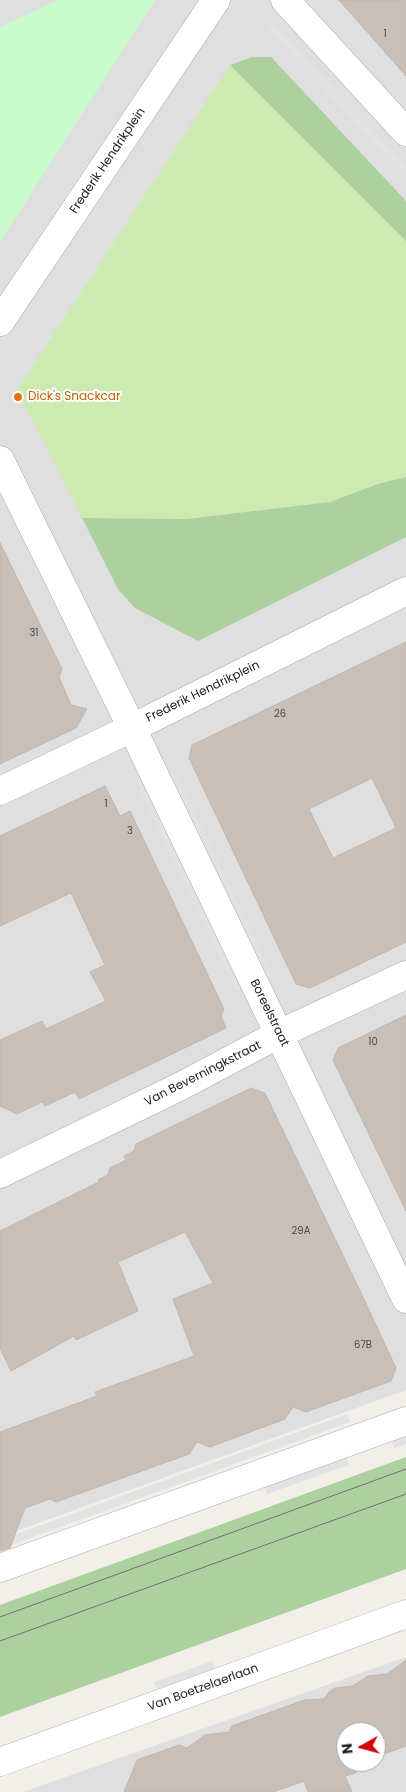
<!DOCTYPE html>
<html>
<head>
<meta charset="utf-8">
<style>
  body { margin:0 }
  #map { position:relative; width:406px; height:1792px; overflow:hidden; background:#f2efe9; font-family:Poppins,sans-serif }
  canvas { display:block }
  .north { position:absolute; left:336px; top:1722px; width:50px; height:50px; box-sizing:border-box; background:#fff; border:1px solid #a7a7a7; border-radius:50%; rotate:263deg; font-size:14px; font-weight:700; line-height:20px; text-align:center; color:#222 }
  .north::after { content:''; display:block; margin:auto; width:18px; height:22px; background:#d40000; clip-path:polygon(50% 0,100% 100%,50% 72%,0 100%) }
</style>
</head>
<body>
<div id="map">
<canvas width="406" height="1792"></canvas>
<div class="north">N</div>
</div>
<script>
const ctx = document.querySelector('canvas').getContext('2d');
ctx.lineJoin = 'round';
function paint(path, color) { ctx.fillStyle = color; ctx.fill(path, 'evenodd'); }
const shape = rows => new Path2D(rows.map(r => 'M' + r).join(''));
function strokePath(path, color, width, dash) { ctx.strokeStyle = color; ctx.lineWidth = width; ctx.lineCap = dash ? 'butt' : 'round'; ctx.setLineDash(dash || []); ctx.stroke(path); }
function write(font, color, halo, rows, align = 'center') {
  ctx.font = font + ' Poppins,sans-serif'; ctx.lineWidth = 4; ctx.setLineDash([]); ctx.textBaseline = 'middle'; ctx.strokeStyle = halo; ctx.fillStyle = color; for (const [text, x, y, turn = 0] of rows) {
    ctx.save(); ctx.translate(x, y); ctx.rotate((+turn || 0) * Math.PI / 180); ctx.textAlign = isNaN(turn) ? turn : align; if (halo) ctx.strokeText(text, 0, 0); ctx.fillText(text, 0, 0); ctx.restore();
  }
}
paint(shape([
  [0,0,406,0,406,1390,0,1537],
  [406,1657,406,1792,23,1792],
  [346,1732,376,1732,376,1762,346,1762]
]), '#e0dfdf');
paint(shape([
  [230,65,406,241,406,477,378,484,330,502,187,519,82,518,17,390]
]), '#cdebb0');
paint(shape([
  [252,57,271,57,406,201,406,241,230,65],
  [406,477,406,537,198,641,135,608,118,589,82,518,187,519,330,502,378,484],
  [406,1457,406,1569,0,1717,0,1605]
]), '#add19e');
paint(shape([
  [58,0,155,0,0,242,0,27]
]), '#c8facc');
paint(shape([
  [274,23,406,166,406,179,268,29],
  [175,771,271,972,263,976,167,775],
  [148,786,244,987,236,991,139,790],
  [347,1414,350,1422,0,1549,0,1540],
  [406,1432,406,1444,394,1448,390,1438],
  [346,1455,349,1465,267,1494,263,1484],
  [212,1661,215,1672,158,1694,154,1682]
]), '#e2e2e2');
const building = shape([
  [339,0,406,0,406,76,339,0],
  [0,543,62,669,59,677,71,705,87,709,76,728,0,764,0,543],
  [406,642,406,942,310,988,296,984,189,758,192,745,406,642],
  [372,778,396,828,333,858,309,809,372,778],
  [105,786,120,816,130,811,224,1009,221,1016,226,1028,79,1099,75,1092,45,1106,42,1102,17,1114,0,1106,0,1040,42,1021,46,1029,106,1001,90,972,105,965,71,893,0,926,0,836,105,786],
  [406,1015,406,1211,333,1060,338,1048,406,1015],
  [251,1088,265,1093,362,1295,396,1368,391,1381,306,1412,293,1407,285,1419,210,1447,197,1442,189,1454,56,1502,50,1499,25,1508,10,1548,0,1551,0,1432,97,1396,95,1392,194,1356,173,1299,213,1283,185,1232,118,1262,138,1311,76,1340,74,1336,11,1371,0,1348,0,1231,99,1182,98,1180,108,1175,110,1168,126,1160,124,1156,134,1151,136,1144,251,1088],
  [406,1660,406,1746,376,1757,376,1732,346,1732,346,1762,362,1762,353,1765,356,1773,345,1776,352,1792,308,1792,304,1781,273,1792,124,1792,137,1760,179,1745,187,1748,205,1735,229,1732,232,1726,304,1700,324,1699,329,1692,335,1688,353,1686,368,1676,387,1674,406,1660]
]);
paint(building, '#c7bfb8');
strokePath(building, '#c4b6ab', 1);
const street = shape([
  [285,0,406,132],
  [0,322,216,0],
  [0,460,132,728,406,591],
  [0,791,132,728,406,1299],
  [0,1174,181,1086,279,1034,406,975],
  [0,1568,406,1421],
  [0,1762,406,1614]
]);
strokePath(street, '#a9a9a9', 29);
strokePath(street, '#fff', 28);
strokePath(shape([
  [0,1617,406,1469],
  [0,1641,406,1494]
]), '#707070', 1);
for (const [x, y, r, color] of [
  [18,397,5,"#e8710a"]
]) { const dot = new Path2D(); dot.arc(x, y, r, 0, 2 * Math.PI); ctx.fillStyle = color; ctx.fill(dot); strokePath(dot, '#fff', 2); }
write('10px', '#4b4948', null, [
  ["1",385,34],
  ["31",34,633],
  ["26",280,714],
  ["1",106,804],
  ["3",130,831],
  ["10",373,1042],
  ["29A",301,1231],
  ["67B",363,1345]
]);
write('12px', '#222', '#fff', [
  ["Frederik Hendrikplein",108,161,-56],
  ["Frederik Hendrikplein",203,692,-26],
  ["Boreelstraat",269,1013,64],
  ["Van Beverningkstraat",203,1074,-27],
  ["Van Boetzelaerlaan",203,1688,-20]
]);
write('12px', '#c56008', '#fff', [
  ["Dick's Snackcar",28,397]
], 'left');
</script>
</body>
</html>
